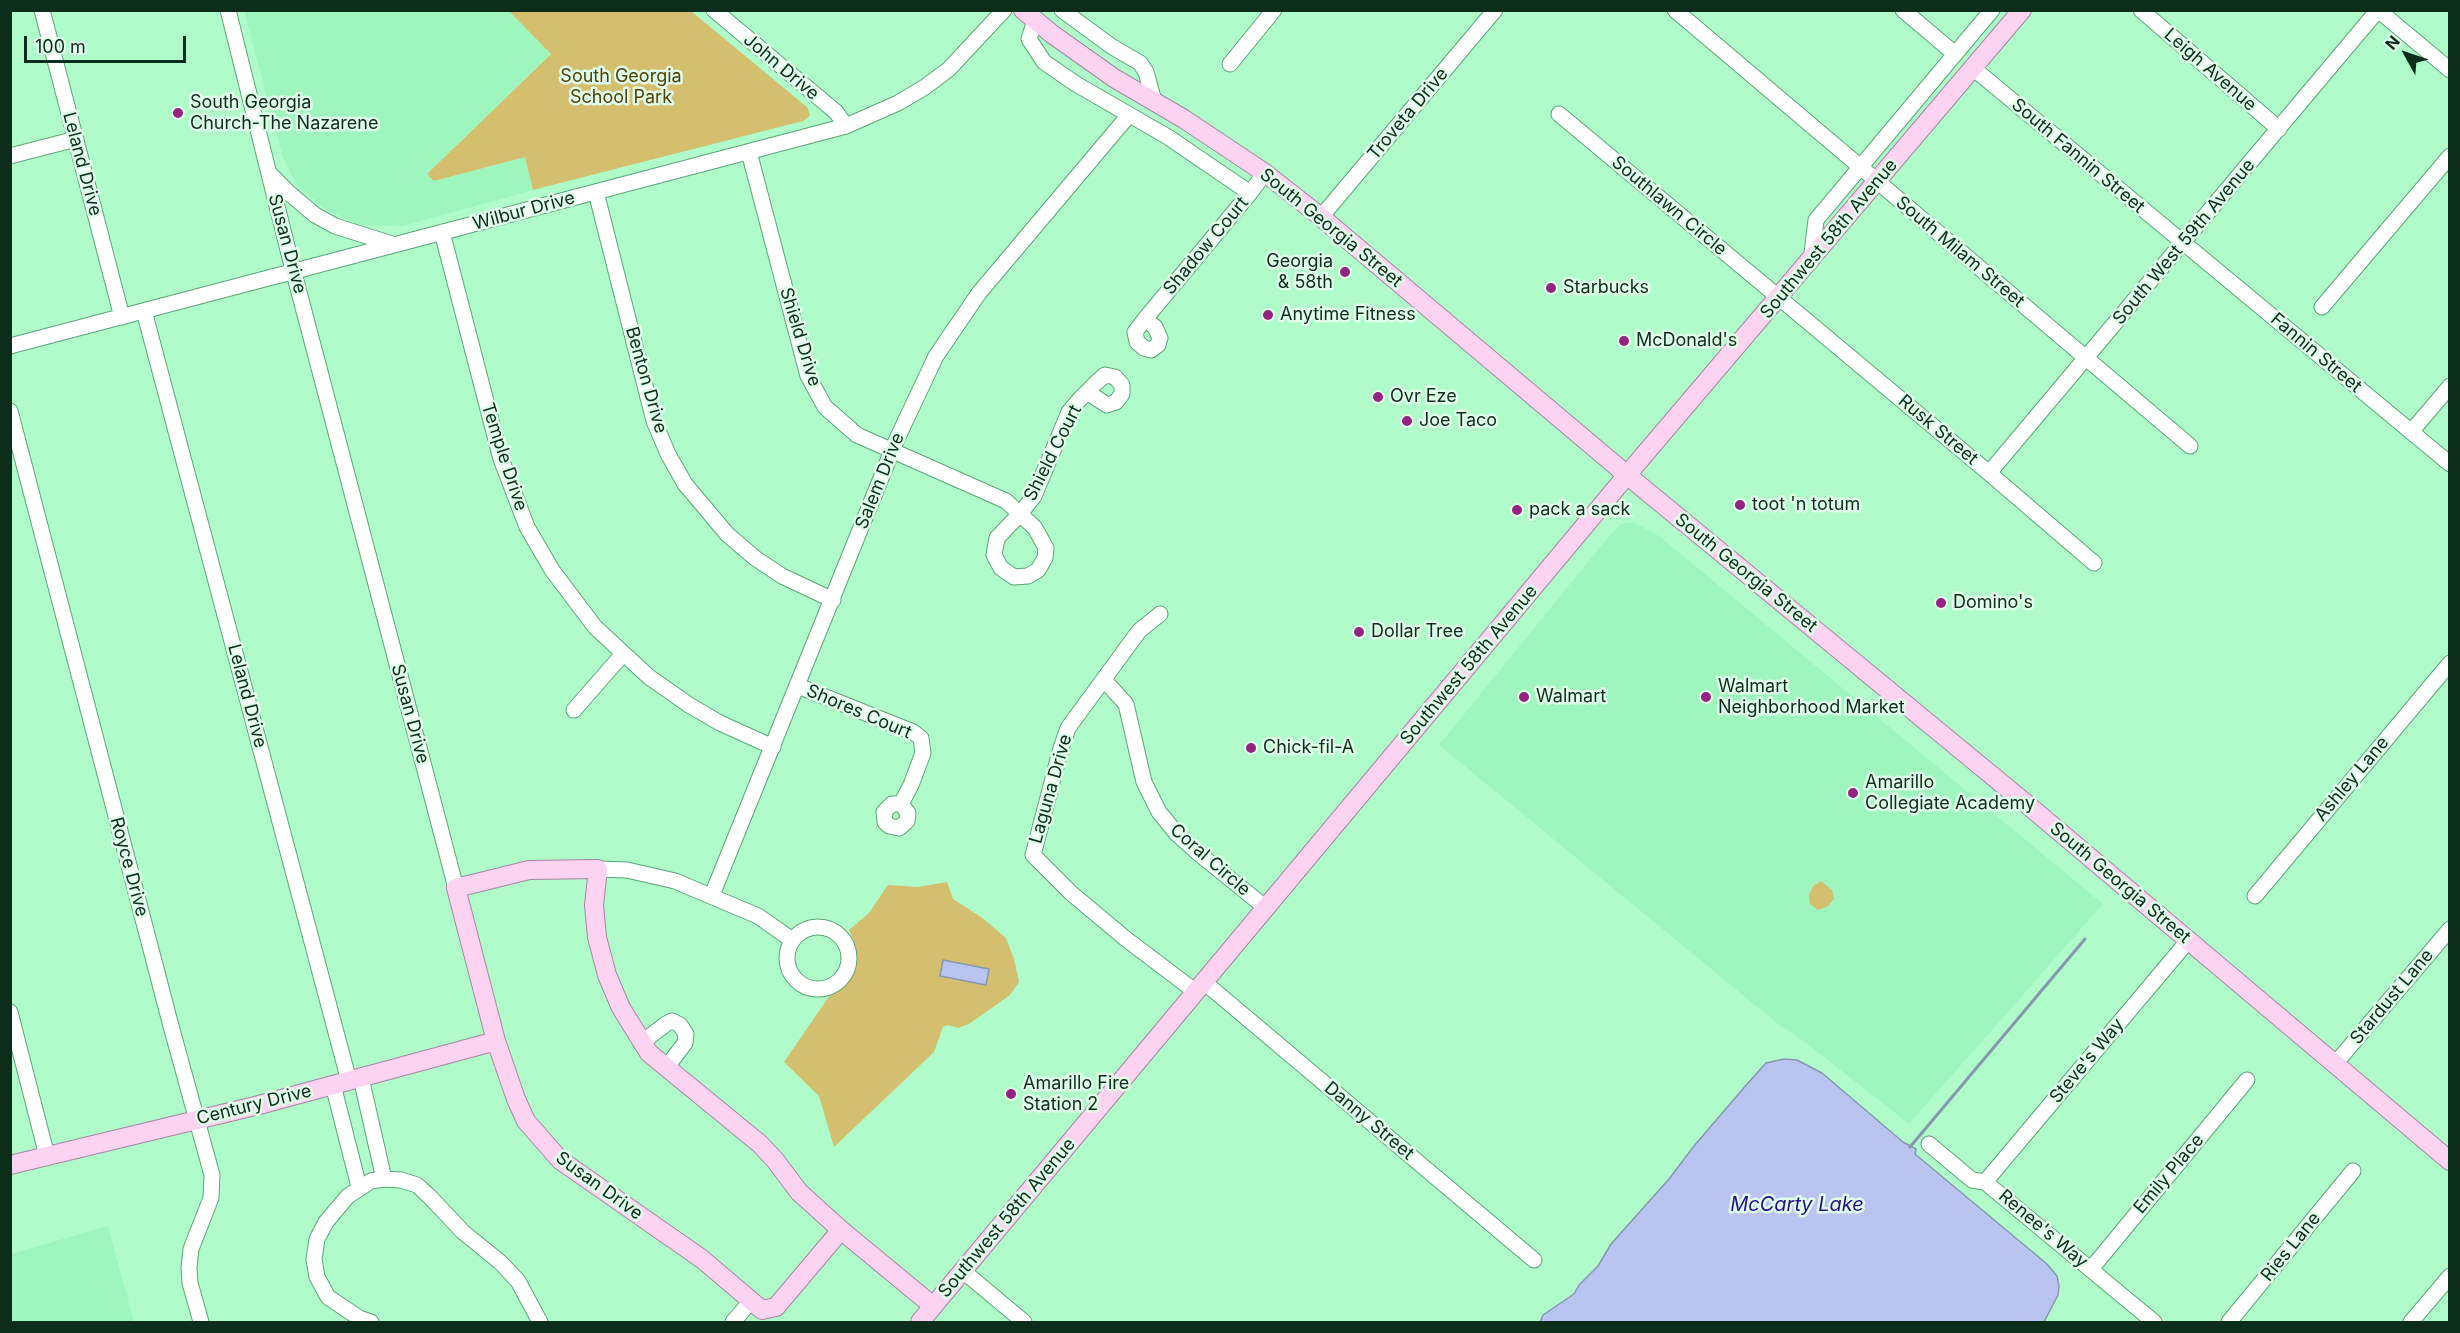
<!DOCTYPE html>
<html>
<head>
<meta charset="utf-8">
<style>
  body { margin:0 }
  #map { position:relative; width:2460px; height:1333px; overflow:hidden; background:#affcca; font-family:Inter,sans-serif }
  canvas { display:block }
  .frame { position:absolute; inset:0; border:12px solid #0d2d1b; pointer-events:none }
  .north { position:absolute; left:2376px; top:24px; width:60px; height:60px; -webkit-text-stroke:4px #e0fde9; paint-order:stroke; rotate:310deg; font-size:16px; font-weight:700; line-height:24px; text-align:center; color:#0d2d1b }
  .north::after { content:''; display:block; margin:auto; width:21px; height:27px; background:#0d2d1b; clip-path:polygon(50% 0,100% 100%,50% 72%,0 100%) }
  .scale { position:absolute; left:24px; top:36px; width:162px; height:27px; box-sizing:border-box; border:3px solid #0d2d1b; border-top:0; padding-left:8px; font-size:18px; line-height:21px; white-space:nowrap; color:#0d2d1b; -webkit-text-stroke:4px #e0fde9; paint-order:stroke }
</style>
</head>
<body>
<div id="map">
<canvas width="2460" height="1333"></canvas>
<div class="frame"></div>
<div class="north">N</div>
<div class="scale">100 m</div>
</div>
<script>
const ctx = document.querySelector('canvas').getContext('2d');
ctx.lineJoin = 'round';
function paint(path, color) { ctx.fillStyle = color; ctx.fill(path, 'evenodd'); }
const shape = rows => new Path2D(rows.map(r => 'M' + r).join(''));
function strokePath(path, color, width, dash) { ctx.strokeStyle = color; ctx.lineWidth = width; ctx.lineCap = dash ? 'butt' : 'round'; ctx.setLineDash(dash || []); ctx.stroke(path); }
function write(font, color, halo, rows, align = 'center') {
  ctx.font = font + ' Inter,sans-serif'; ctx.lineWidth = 5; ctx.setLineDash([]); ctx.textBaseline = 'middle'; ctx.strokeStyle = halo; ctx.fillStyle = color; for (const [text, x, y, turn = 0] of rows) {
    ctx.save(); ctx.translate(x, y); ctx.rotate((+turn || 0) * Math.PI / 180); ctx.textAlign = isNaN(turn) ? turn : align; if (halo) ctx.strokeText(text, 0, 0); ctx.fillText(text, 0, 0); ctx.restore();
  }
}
paint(shape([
  [244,11,509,11,551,53,427,174,434,181,525,157,533,190,403,226,360,225,326,210,297,185,283,158],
  [1633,522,1659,536,2103,904,1909,1124,1805,1042,1778,1024,1439,745,1605,541,1621,524],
  [108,1226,134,1322,11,1322,11,1254]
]), '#9ff5be');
paint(shape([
  [509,11,691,11,808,108,810,116,803,121,533,190,525,157,434,181,427,174,551,54],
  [1821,881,1832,890,1834,899,1827,907,1818,910,1810,904,1809,895,1813,886],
  [947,882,953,899,981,917,1006,938,1014,959,1019,982,1010,995,969,1024,958,1028,947,1025,943,1027,934,1052,834,1147,819,1096,784,1062,830,995,845,985,856,969,856,947,849,930,869,913,888,885,918,887]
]), '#d4bf6f');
const water = shape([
  [943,960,989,969,986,985,940,976,943,960],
  [1784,1059,1797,1060,1822,1073,1903,1142,1916,1149,1915,1154,2047,1264,2057,1276,2059,1286,2058,1295,2044,1322,1540,1322,1543,1315,1574,1294,1579,1285,1598,1266,1611,1244,1669,1179,1694,1146,1748,1083,1766,1063,1784,1059]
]);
paint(water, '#bac4f0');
strokePath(water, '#8697b0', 1.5);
strokePath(shape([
  [1910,1147,2085,939]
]), '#8697b0', 3);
const minor = shape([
  [42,10,122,317],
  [228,10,289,254,456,888],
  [714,10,836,112,846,126],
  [1062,10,1111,46,1140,63,1146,72,1154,101],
  [1675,10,2190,446],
  [1903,10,1955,54],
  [2141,10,2279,129],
  [1035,20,1029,39,1044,62,1076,84,1168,137,1250,193],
  [1230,64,1274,10],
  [1973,68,2450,464],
  [1559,114,1989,473,2094,563],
  [749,152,808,376,825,407,857,435,1006,501,1020,514,1034,496,1069,412,1079,400,1097,382,1105,375,1115,377,1122,385,1122,394,1116,402,1107,405,1087,392],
  [10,156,76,139],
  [270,174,289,193,315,215,335,226,392,244],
  [596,192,654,421,668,454,685,484,727,534,755,558,782,576,833,600],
  [1321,217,1495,10],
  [442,232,501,459,527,527,552,570,595,627,649,677,689,705,720,723,773,747],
  [1811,261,1816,220,1992,10],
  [2322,307,2450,156],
  [144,311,349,1081],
  [1145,319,1155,327,1160,338,1158,345,1151,350,1144,348,1137,342,1135,332,1145,319,1250,193,1265,173],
  [10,346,846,126,898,103,925,87,949,69,1004,10],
  [10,411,171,1026,212,1175,211,1198,191,1249,189,1268,190,1283,201,1322],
  [2411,432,2450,386],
  [1989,473,2378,10,2450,70],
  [1020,514,1035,528,1046,548,1045,558,1038,570,1028,576,1014,577,1001,568,994,555,997,538,1020,514],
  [1160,614,1139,631,1068,728,1061,748,1033,855,1071,893,1126,939,1196,992],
  [1104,680,1126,704,1144,782,1159,812,1177,834,1198,853,1266,908],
  [798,686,913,732,921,738,923,753,911,785,901,804,892,804,884,812,885,822,889,826,899,828,907,821,908,813,901,804],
  [574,710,623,654],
  [598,869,627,870,675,881,758,916,792,940],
  [712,895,896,441,936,356,979,293,1129,115],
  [2255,896,2450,663],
  '787 958a31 31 0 1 1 62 0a31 31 0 1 1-62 0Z',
  [1204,982,1534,1260],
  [10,1012,47,1156],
  [641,1043,666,1024,672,1021,680,1025,686,1034,685,1043,666,1068],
  [2334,1065,2450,929],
  [361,1078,384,1179],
  [333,1085,359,1187],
  [1929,1144,1972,1180,1985,1182,2154,1322],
  [1985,1182,2188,941],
  [2091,1269,2247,1080],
  [963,1271,1024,1322],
  [371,1322,359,1318,328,1297,317,1277,314,1259,317,1239,326,1222,348,1196,371,1181,384,1179,401,1180,417,1185,429,1196,463,1232,500,1262,518,1281,540,1322],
  [733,1322,751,1301],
  [2229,1322,2353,1171],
  [2411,1322,2450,1276]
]);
const major = shape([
  [1023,10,1052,34,1114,78,1184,119,1265,173,1321,217,1627,475,2029,806,2450,1161],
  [10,1165,259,1105,496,1041],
  [841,1230,776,1307,762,1310,702,1259,560,1160,526,1121,516,1099,496,1041,456,888,529,870,598,869,594,905,597,937,607,975,621,1008,649,1053,760,1144,775,1160,799,1192,841,1230,933,1306],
  [920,1322,1627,475,2022,10]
]);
strokePath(minor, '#5aa577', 17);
strokePath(major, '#a885a2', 20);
strokePath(minor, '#fff', 15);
strokePath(major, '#fdd3f2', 18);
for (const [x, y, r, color] of [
  [178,113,6,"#942382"],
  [1345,272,6,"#942382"],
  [1551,288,6,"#942382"],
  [1268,315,6,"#942382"],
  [1624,341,6,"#942382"],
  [1378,397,6,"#942382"],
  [1407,421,6,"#942382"],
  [1740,505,6,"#942382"],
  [1517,510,6,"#942382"],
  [1941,603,6,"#942382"],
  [1359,632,6,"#942382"],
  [1524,697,6,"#942382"],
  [1706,697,6,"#942382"],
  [1251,748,6,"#942382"],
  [1853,793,6,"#942382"],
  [1011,1094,6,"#942382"]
]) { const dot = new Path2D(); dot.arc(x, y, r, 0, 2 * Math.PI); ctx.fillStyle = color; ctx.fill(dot); strokePath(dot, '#e0fde9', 2); }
write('18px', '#0d2d1b', '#e0fde9', [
  ["John Drive",781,67,40],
  ["Leigh Avenue",2210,70,41],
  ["Troveta Drive",1408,114,-50],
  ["South Fannin Street",2078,156,40],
  ["Leland Drive",82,164,75],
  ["Southlawn Circle",1669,206,40],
  ["Wilbur Drive",524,211,-15],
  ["South Georgia Street",1331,228,39],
  ["Southwest 58th Avenue",1829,239,-50],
  ["South West 59th Avenue",2184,242,-50],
  ["Susan Drive",287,244,75],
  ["Shadow Court",1206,246,-50],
  ["South Milam Street",1960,252,40],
  ["Shield Drive",800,337,73],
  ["Fannin Street",2316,353,40],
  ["Benton Drive",646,380,74],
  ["Rusk Street",1938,430,40],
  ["Shield Court",1053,453,-63],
  ["Temple Drive",504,457,72],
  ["Salem Drive",880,481,-68],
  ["South Georgia Street",1746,573,39],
  ["Southwest 58th Avenue",1469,665,-50],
  ["Leland Drive",247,696,75],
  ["Shores Court",859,712,23],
  ["Susan Drive",410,714,75],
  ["Ashley Lane",2352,779,-50],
  ["Laguna Drive",1051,789,-74],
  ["Coral Circle",1210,860,41],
  ["Royce Drive",129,867,75],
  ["South Georgia Street",2120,883,40],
  ["Stardust Lane",2392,997,-50],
  ["Steve's Way",2087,1061,-50],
  ["Century Drive",254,1105,-14],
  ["Danny Street",1369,1121,40],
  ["Emily Place",2169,1174,-50],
  ["Susan Drive",599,1186,36],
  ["Southwest 58th Avenue",1007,1218,-50],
  ["Renee's Way",2043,1229,40],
  ["Ries Lane",2291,1247,-51]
]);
write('18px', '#4f4206', '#e0fde9', [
  ["South Georgia",621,77],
  ["School Park",621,98]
]);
write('18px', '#0d2d1b', '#e0fde9', [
  ["South Georgia",190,103],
  ["Church-The Nazarene",190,124],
  ["Georgia",1333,262,"right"],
  ["& 58th",1333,283,"right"],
  ["Starbucks",1563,288],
  ["Anytime Fitness",1280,315],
  ["McDonald's",1636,341],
  ["Ovr Eze",1390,397],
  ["Joe Taco",1419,421],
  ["toot 'n totum",1752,505],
  ["pack a sack",1529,510],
  ["Domino's",1953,603],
  ["Dollar Tree",1371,632],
  ["Walmart",1718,687],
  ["Neighborhood Market",1718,708],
  ["Walmart",1536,697],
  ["Chick-fil-A",1263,748],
  ["Amarillo",1865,783],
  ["Collegiate Academy",1865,804],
  ["Amarillo Fire",1023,1084],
  ["Station 2",1023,1105]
], 'left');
write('italic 20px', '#251090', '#e0fde9', [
  ["McCarty Lake",1797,1205]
]);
</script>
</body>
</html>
